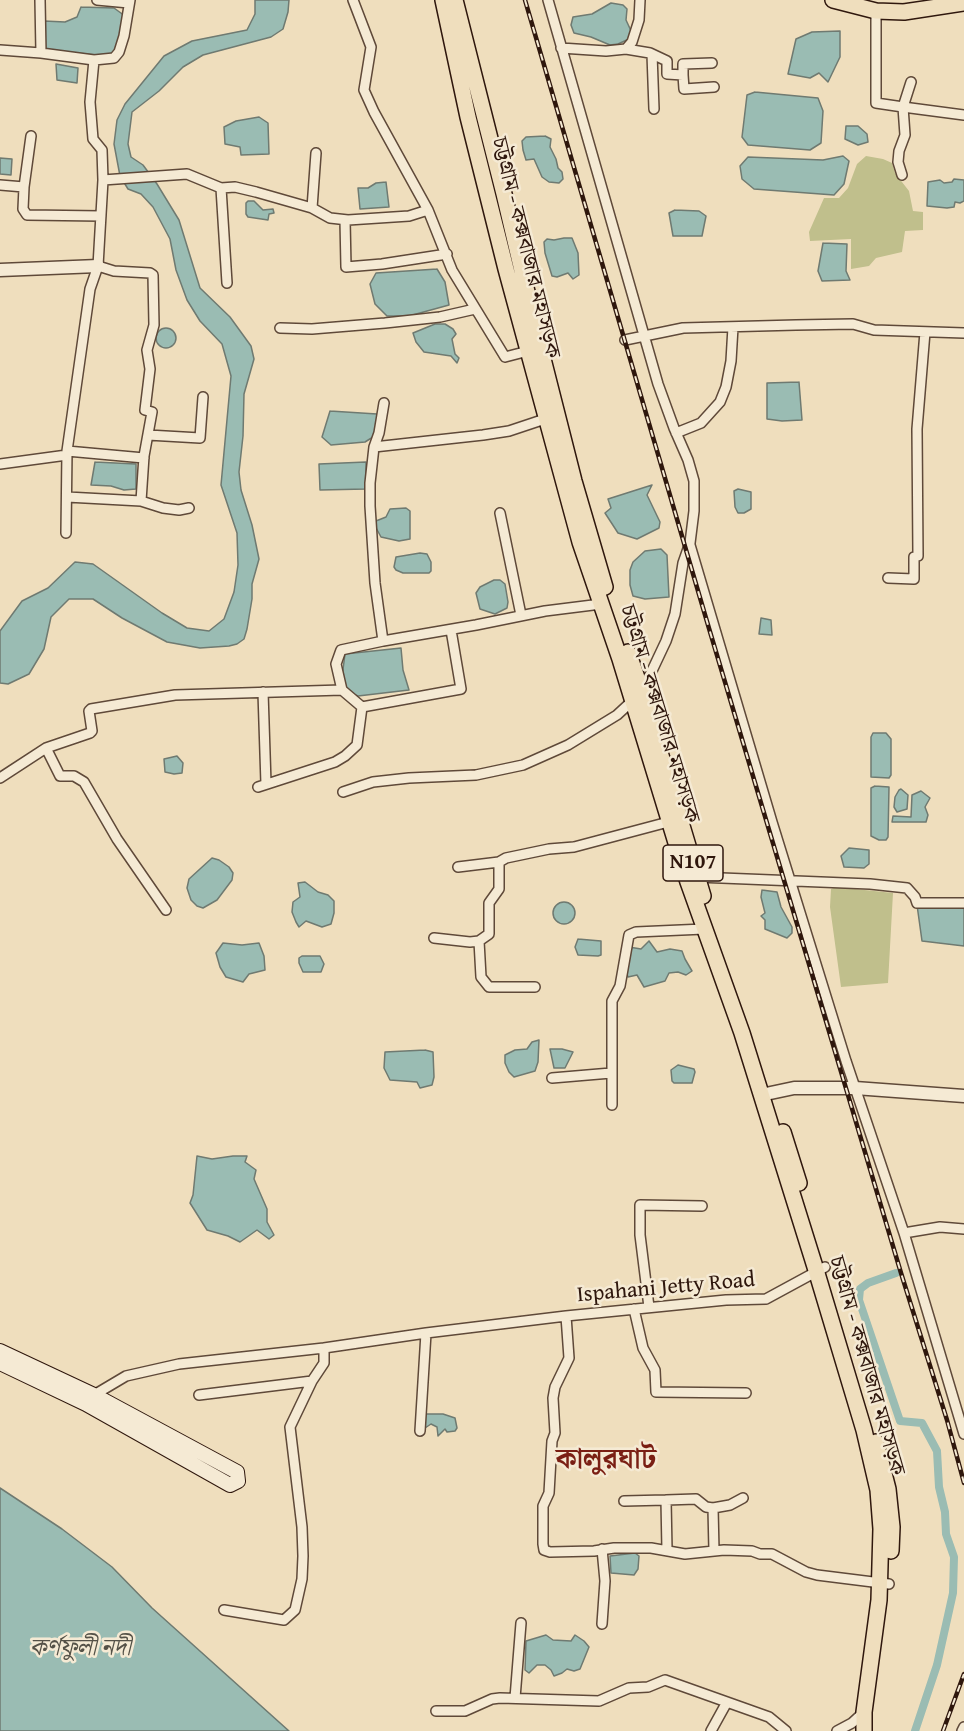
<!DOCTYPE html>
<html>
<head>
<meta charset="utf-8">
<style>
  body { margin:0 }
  canvas { display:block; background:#efdebd }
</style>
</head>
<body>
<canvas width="964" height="1731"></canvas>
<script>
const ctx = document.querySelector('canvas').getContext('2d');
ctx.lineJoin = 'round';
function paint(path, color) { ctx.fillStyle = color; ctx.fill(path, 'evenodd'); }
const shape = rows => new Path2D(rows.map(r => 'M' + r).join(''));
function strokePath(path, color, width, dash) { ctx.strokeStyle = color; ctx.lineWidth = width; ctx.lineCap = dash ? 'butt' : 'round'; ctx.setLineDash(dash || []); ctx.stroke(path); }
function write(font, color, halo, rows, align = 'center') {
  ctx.font = font + ' "Gentium Book Plus","Noto Serif Bengali",serif'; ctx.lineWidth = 5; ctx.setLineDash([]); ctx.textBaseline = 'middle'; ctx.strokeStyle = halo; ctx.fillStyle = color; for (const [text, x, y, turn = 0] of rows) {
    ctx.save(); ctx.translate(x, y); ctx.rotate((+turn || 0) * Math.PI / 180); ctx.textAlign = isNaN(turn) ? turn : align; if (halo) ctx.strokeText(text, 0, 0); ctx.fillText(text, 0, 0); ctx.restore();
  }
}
paint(shape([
  [866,156,883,159,892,163,895,173,909,191,913,211,923,212,923,230,905,231,902,252,876,258,869,266,851,269,851,239,810,241,809,232,824,198,839,198,848,188,857,164],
  [836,887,893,893,888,983,841,987,830,907,831,889]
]), '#c0bf8c');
const water = shape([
  [255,0,289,0,288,12,283,29,271,37,203,55,183,67,159,91,132,112,128,144,131,157,143,165,157,184,179,220,200,288,230,317,251,346,254,359,244,394,243,436,239,472,241,490,252,525,259,559,252,584,252,599,247,629,244,639,237,644,229,646,200,648,167,642,122,618,93,599,69,599,51,617,44,649,29,674,8,684,0,683,0,631,22,601,48,588,75,562,93,564,162,613,187,628,209,631,224,619,234,592,238,565,237,533,221,485,231,376,222,344,200,321,187,300,176,270,170,239,153,207,141,194,128,189,120,176,114,144,117,120,125,104,164,56,192,41,247,30,255,14,255,0],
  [611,3,623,5,627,9,626,20,632,33,629,39,618,44,610,45,591,37,574,33,571,25,573,17,592,14,611,3],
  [81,7,114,8,125,16,119,42,112,55,97,55,44,50,44,21,65,22,77,17,81,7],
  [840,31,840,57,828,82,819,73,810,78,788,74,796,39,812,32,840,31],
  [56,64,78,68,77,83,57,80,56,64],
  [755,92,818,98,823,111,821,143,810,150,748,145,742,137,747,95,755,92],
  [259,117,268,123,269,154,241,155,240,147,225,144,224,127,236,121,259,117],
  [846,126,858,126,867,134,868,142,858,145,845,139,846,126],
  [545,136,551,139,550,147,556,159,558,168,562,172,563,179,559,183,549,182,542,177,534,159,526,160,523,150,522,141,526,137,545,136],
  [843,156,849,161,844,184,834,195,754,189,742,179,740,166,748,157,823,160,843,156],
  [0,158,12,159,11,175,0,174,0,158],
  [954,179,964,180,964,201,960,203,955,202,954,207,947,208,927,206,928,182,940,180,944,183,952,182,954,179],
  [386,182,389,207,360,209,358,188,368,188,376,183,386,182],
  [248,201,254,201,263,210,273,209,274,213,269,214,268,220,248,217,246,214,246,203,248,201],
  [675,210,699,211,706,216,702,236,673,236,669,213,675,210],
  [564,238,572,238,578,253,579,275,573,279,568,273,557,277,552,276,545,253,544,242,547,239,554,240,564,238],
  [823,243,847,244,846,271,850,280,822,281,818,271,823,243],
  [437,269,445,282,449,305,409,316,387,316,375,304,370,284,376,273,437,269],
  [435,324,445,324,453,329,456,334,452,339,455,354,459,358,457,363,451,356,424,352,416,342,413,333,435,324],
  '156 338a10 10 0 1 1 20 0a10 10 0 1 1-20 0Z',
  [799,382,802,420,782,421,767,419,767,383,799,382],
  [330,411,377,414,378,420,373,437,365,442,331,445,322,437,330,411],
  [95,462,136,464,136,489,124,490,111,486,91,485,95,462],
  [366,462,366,489,320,490,319,464,366,462],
  [652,485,647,495,660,522,659,528,637,539,618,533,605,513,611,508,608,499,652,485],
  [738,489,751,492,751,509,744,513,738,513,735,507,734,491,738,489],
  [406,508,410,511,410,539,399,541,381,537,375,526,376,521,386,517,390,509,406,508],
  [661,549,667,555,669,597,645,599,633,596,630,585,630,570,633,562,645,551,661,549],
  [420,553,427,554,431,562,431,571,429,573,403,573,396,570,394,567,396,557,420,553],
  [494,580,500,580,505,584,508,602,507,608,495,614,480,609,476,593,480,587,494,580],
  [761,618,771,620,772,635,759,634,761,618],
  [401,648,403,670,409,690,358,696,347,692,342,677,345,654,401,648],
  [873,733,886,733,891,739,891,775,889,778,871,777,871,737,873,733],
  [177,756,183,763,182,773,174,774,165,772,164,759,177,756],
  [875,786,889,787,888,837,886,840,879,840,871,836,871,788,875,786],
  [901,789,908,795,907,809,897,812,894,807,895,797,899,790,901,789],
  [921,791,930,798,925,807,928,815,926,822,892,822,893,816,911,817,912,795,921,791],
  [849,848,869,850,869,864,864,868,844,867,841,856,849,848],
  [212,858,219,860,229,867,233,873,232,880,217,900,203,908,197,906,191,900,187,888,189,879,212,858],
  [305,882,318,892,328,895,334,901,334,913,331,924,322,927,306,921,299,927,296,922,292,912,293,902,300,897,298,883,305,882],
  [762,890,777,892,781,907,792,927,792,933,787,938,765,929,765,920,761,916,765,913,761,897,762,890],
  '553 913a11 11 0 1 1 22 0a11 11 0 1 1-22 0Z',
  [917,905,964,907,964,946,922,941,917,905],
  [578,939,601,941,601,955,598,956,578,955,575,947,578,939],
  [649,941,657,952,670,949,682,951,685,959,692,971,686,975,678,972,669,973,665,981,644,987,637,975,628,977,625,968,629,947,641,949,649,941],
  [223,943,242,945,259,943,264,956,265,970,249,974,243,982,226,977,220,967,216,953,223,943],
  [302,956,320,956,324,964,321,972,303,972,299,963,299,958,302,956],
  [539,1040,538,1062,535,1071,514,1077,509,1072,505,1063,505,1055,515,1050,527,1049,532,1042,539,1040],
  [550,1049,562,1049,573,1052,565,1068,554,1068,550,1049],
  [425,1050,433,1052,434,1077,432,1085,420,1088,417,1082,390,1080,384,1068,385,1052,425,1050],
  [678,1065,694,1069,695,1072,692,1083,674,1083,672,1081,671,1070,678,1065],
  [197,1156,212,1159,233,1156,247,1156,245,1162,256,1170,254,1179,267,1209,267,1222,274,1235,269,1239,257,1230,240,1242,228,1236,207,1230,190,1203,193,1195,197,1156],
  [424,1414,443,1414,455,1418,457,1428,455,1431,447,1432,445,1429,438,1436,437,1427,431,1424,422,1430,424,1414],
  [0,1488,62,1529,112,1567,152,1608,289,1731,0,1731,0,1488],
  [635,1553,639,1556,638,1569,634,1575,611,1573,610,1556,635,1553],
  [546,1635,553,1640,571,1641,575,1635,584,1641,589,1647,580,1669,574,1671,567,1669,562,1673,554,1676,551,1670,545,1665,537,1665,529,1673,525,1670,526,1641,546,1635]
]);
paint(water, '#9abcb3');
strokePath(water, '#6f7a71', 1.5);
strokePath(shape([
  [896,1273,868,1283,860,1289,859,1300,900,1421,922,1423,937,1451,939,1487,945,1512,946,1534,954,1557,953,1593,937,1665,915,1731]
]), '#9abcb3', 8);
const minor = shape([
  [40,0,41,53],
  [97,0,129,3],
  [353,0,371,47,364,90,374,112,428,210,452,270,505,357,532,350],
  [876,11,876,103,903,107,911,82],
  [561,48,606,51,626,49,632,42,639,20,640,0],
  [626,49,650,53,667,61,667,74,683,75,684,89,714,87],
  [0,50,41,53,94,60,114,58,119,52,124,36,130,0],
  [652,54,654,109],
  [683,75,683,64,712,63],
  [902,175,898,162,899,151,905,135,903,107,964,115],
  [103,180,187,174,221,188,235,187,256,192,312,208,330,218,348,220,409,216,428,210],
  [0,185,24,187,23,209,27,215,101,216],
  [24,187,31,136],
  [221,188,227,283],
  [312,208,316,153],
  [345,220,346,267,382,264,447,254],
  [280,328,312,329,385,323,440,317,475,309],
  [625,340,683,328,796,325,853,324,874,330,964,333],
  [676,433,701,423,720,402,726,387,731,361,733,327],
  [148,435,200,438,203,397],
  [374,447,379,433,384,403],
  [67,451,144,458],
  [0,464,67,455],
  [67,497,141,501,144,456,152,412,145,410,150,369,147,350,154,325,153,275,150,273,114,271,98,266],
  [141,501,163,508,179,510,189,508],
  [500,513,521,615],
  [66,533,67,451,90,289,98,266,103,180,102,150,93,139,90,102,94,60],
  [690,545,772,822,846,1061,904,1233,964,1434],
  [888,578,914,579,914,557,918,556,917,429,925,332],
  [383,641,476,625,545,611,601,604],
  [263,692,266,784],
  [362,707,342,690,336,664,341,650,383,641,375,583,370,506,370,483,374,447,483,435,509,431,545,419],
  [46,748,60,776,74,776,84,782,117,839,166,910],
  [0,778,46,748,90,733,92,731,89,711,91,709,175,695,342,690],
  [258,787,335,762,345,756,357,745,362,707,461,689,451,630],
  [343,792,373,782,409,778,476,775,523,765,568,745,617,715,642,692,666,641,675,614,683,563,690,543,694,511,694,481,688,460,674,428,658,384,548,0],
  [458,867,499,862],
  [697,877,870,884,907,888,915,897,917,903,964,903],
  [434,938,470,942,479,941,489,934,489,903,499,889,499,862,506,858,549,849,574,847,672,821],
  [479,941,481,977,489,987,535,987],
  [552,1078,611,1073],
  [612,1105,612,1001,620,986,629,935,636,932,704,929],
  [904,1233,940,1227,964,1229],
  [825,1267,766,1299,726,1300,566,1316,569,1358,555,1387,553,1398,555,1433,552,1441,549,1493,543,1506,543,1544,544,1550,550,1552,594,1551,614,1548,651,1548,685,1554,724,1550,752,1551,760,1554,772,1554,806,1572,817,1575,889,1584],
  [649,1307,640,1235,640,1205,702,1206],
  [634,1309,643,1348,655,1370,656,1392,746,1393],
  [94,1395,126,1376,179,1364,324,1348],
  [199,1395,312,1381],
  [420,1431,426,1333,566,1316],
  [624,1501,666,1500],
  [713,1508,730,1505,743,1498],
  [667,1550,666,1500,696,1499,706,1507,713,1508,714,1551],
  [224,1610,284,1620,295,1610,302,1579,303,1556,302,1527,290,1427,312,1381,324,1363,324,1348,426,1333],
  [602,1624,605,1581,602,1549],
  [515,1698,521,1623],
  [436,1711,465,1711,492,1699,500,1698,599,1701,629,1688,648,1687,665,1680,769,1717,786,1731],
  [711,1731,727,1702],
  [837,1731,852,1723,864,1712],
  [962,1731,964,1727]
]);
const tertiary = shape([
  [0,270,98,266],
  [761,1095,794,1088,855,1088,964,1096]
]);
const secondary = shape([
  [0,1351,94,1395,237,1472,238,1481,230,1485,86,1404,0,1363]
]);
const primary = shape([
  [833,0,876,11,904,12,964,3]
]);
const trunk = shape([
  [443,0,468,117,506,269,580,542,620,659,688,882,742,1033,816,1270,864,1430,878,1490,881,1529,879,1600,864,1712,864,1731],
  [455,0,504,194,540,347,574,481,605,587],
  [628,652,642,692,703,896],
  [783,1132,799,1183],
  [876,1442,888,1489,892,1527,891,1551]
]);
strokePath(minor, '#5f4939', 12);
strokePath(tertiary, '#5f4939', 15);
strokePath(secondary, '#2f170d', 16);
strokePath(primary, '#2f170d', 18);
strokePath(trunk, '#2f170d', 18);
strokePath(minor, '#f5ead4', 9);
strokePath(tertiary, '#f5ead4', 12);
strokePath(secondary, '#f5ead4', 14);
strokePath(primary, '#efdebd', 15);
strokePath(trunk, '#efdebd', 15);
const rail = shape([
  [525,0,708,625,901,1273,947,1420,964,1483],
  [943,1731,964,1674]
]);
strokePath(rail, '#2f170d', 4.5);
strokePath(rail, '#f5ead4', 2, [7]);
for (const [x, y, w] of [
  [693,863,60]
]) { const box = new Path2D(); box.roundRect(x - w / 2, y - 18, w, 36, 4.5); ctx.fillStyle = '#f5ead4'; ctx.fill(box); strokePath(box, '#2f170d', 1.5); }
write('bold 21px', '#2f170d', null, [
  ["N107",693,863]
]);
write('22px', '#2f170d', '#f5ead4', [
  ["চট্টগ্রাম - কক্সবাজার মহাসড়ক",525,248,76],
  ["চট্টগ্রাম - কক্সবাজার মহাসড়ক",659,714,73],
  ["Ispahani Jetty Road",666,1288,-5],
  ["চট্টগ্রাম - কক্সবাজার মহাসড়ক",866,1366,74]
]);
write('italic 24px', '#545147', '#f5ead4', [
  ["কর্ণফুলী নদী",80,1649]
]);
write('bold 28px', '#7a1f14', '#f5ead4', [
  ["কালুরঘাট",606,1461]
]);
</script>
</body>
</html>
